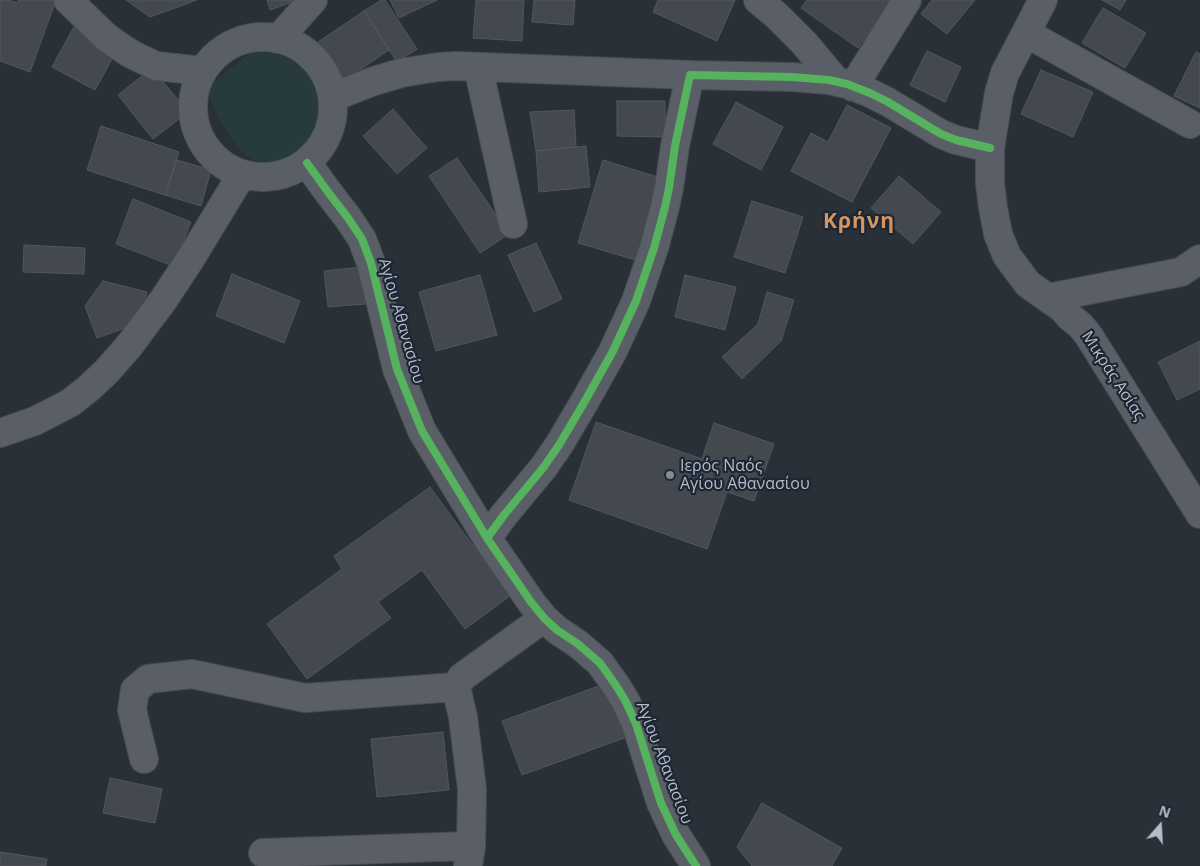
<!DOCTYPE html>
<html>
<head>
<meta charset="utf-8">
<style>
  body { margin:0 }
  #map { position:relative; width:1200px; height:866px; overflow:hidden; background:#2a3038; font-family:"Open Sans",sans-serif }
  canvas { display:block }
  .north { position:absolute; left:1135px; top:801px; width:50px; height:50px; -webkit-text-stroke:4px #1d2633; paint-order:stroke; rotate:19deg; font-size:14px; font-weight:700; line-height:20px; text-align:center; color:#b4bcc9 }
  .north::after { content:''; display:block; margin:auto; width:18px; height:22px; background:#b4bcc9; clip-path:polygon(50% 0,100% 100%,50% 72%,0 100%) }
</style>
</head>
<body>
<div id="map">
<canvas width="1200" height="866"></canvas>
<div class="north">N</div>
</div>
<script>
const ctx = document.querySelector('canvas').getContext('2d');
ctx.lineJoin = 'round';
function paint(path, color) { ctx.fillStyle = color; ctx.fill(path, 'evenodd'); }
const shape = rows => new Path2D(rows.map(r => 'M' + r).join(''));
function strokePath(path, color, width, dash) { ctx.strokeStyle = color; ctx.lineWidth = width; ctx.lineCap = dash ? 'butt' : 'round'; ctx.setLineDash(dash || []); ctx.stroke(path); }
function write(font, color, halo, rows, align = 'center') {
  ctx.font = font + ' "Open Sans",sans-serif'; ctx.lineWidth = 4.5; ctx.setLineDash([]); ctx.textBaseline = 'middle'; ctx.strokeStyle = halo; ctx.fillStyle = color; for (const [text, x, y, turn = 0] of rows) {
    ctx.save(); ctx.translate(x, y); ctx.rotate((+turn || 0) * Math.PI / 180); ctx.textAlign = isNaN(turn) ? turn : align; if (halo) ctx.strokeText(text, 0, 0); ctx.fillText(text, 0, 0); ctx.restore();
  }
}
paint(shape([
  [255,48,282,56,304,67,320,86,325,103,325,117,320,134,311,149,299,160,286,166,271,167,258,164,244,154,232,140,218,117,207,88]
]), '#273a3e');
const building = shape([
  [0,0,9,0,17,3,18,0,56,0,30,72,0,61,0,0],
  [126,0,197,0,150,17,126,0],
  [267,0,297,0,270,10,267,0],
  [381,0,385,0,417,49,397,62,364,11,381,0],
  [390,0,437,0,399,18,390,0],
  [476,0,524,0,522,41,473,38,476,0],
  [534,0,575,0,573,25,532,22,534,0],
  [658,0,735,0,717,41,653,12,658,0],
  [807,0,892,0,858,48,801,8,807,0],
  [932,0,975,0,947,34,921,14,932,0],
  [1102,0,1126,0,1120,10,1102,0],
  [1103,8,1146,33,1125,68,1082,43,1103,8],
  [364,11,389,50,345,80,318,42,364,11],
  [74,27,117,50,95,90,52,67,74,27],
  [927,51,961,67,945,102,910,85,927,51],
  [1196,52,1200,54,1200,108,1174,96,1196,52],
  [152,68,188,112,153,139,118,95,152,68],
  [1041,70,1093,92,1073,137,1021,114,1041,70],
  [617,101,665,101,665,137,617,136,617,101],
  [736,102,783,127,761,170,713,144,736,102],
  [847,105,891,128,852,202,791,171,811,133,828,142,847,105],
  [393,109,427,148,397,174,363,136,393,109],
  [574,110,576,147,536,151,530,112,574,110],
  [101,126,179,152,165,195,87,170,101,126],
  [586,146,590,187,539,192,536,151,586,146],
  [457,158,509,234,480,253,429,176,457,158],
  [177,160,211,170,201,206,165,195,177,160],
  [603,160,661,178,636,260,578,243,603,160],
  [899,176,941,212,913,244,871,208,899,176],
  [133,199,191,222,173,266,116,244,133,199],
  [752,201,803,217,785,273,734,257,752,201],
  [536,243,562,299,534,312,508,255,536,243],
  [24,245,85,248,84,274,23,272,24,245],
  [362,267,365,304,328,307,324,271,362,267],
  [232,274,300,301,284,343,216,316,232,274],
  [480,275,497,335,436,351,419,292,480,275],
  [685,275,736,287,725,330,675,317,685,275],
  [103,281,147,292,139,323,97,338,85,306,103,281],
  [767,292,794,300,781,341,742,379,722,357,758,324,767,292],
  [1200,341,1200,389,1177,400,1158,362,1200,341],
  [596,422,702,459,714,423,774,444,754,501,727,492,707,549,569,500,596,422],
  [430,487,510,596,465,629,422,570,378,602,391,618,307,679,267,624,342,569,334,556,430,487],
  [607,683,627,737,522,775,502,721,607,683],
  [443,732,449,790,377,797,371,739,443,732],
  [110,778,162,789,155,823,103,813,110,778],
  [762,803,842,848,832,866,752,866,737,847,762,803],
  [0,852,47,859,46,866,0,866,0,852]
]);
paint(building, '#444950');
strokePath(building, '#52575f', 1);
const minor = shape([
  [68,0,105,36,116,44,131,54,156,66,203,71],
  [758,0,776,15,805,44,836,81],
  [1043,0,1005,73,999,93,990,148,990,183,993,208,998,234,1007,256,1028,284,1062,308,1070,317,1081,326,1089,336,1200,514],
  [1026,33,1190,124],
  '193 107a70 70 0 1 1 140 0a70 70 0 1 1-140 0Z',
  [278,39,313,0],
  [478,67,513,224],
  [853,87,907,0],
  [333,97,374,81,401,73,438,67,456,66,690,75],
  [307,163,328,192,348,218,362,239,371,263,397,369,422,431,487,538,531,602,544,618,557,630,578,644,600,663,617,687,626,702,636,724,661,803,676,835,696,866],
  [1048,298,1181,272,1200,259],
  [0,433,35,421,70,403,89,388,107,371,129,346,164,299,191,258,239,179,243,175],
  [487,538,504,515,543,468,559,445,585,401,613,351,636,301,654,248,665,207,669,188,675,146,690,75,791,77,829,80,847,84,870,93,888,102,941,134,956,140,990,148],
  [144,759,132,710,135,690,148,679,192,674,305,698,456,687],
  [263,853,471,846],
  [468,866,471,846,472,789,463,717,456,687,462,677,544,618]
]);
strokePath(minor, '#484c53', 30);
strokePath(minor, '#5a5e66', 28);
strokePath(shape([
  [307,163,328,192,348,218,362,239,371,263,397,369,422,431,487,538,531,602,544,618,557,630,578,644,600,663,617,687,626,702,636,724,661,803,676,835,696,866],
  [487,538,504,515,543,468,559,445,585,401,613,351,636,301,654,248,665,207,669,188,675,146,690,75,791,77,829,80,847,84,870,93,888,102,941,134,956,140,990,148]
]), '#56b35d', 8);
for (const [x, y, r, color] of [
  [670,475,5,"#848b96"]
]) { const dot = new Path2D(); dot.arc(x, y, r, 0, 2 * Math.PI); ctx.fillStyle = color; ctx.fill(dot); strokePath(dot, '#1d2633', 2); }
write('16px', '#b4bcc9', '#1d2633', [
  ["Αγίου Αθανασίου",401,321,74],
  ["Μικράς Ασίας",1113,376,57],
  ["Αγίου Αθανασίου",664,763,69]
]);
write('16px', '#b4bcc9', '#1d2633', [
  ["Ιερός Ναός",680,466],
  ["Αγίου Αθανασίου",680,484]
], 'left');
ctx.letterSpacing = '1px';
write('bold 21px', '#d59563', '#1d2633', [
  ["Κρήνη",859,222]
]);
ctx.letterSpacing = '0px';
</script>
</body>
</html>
